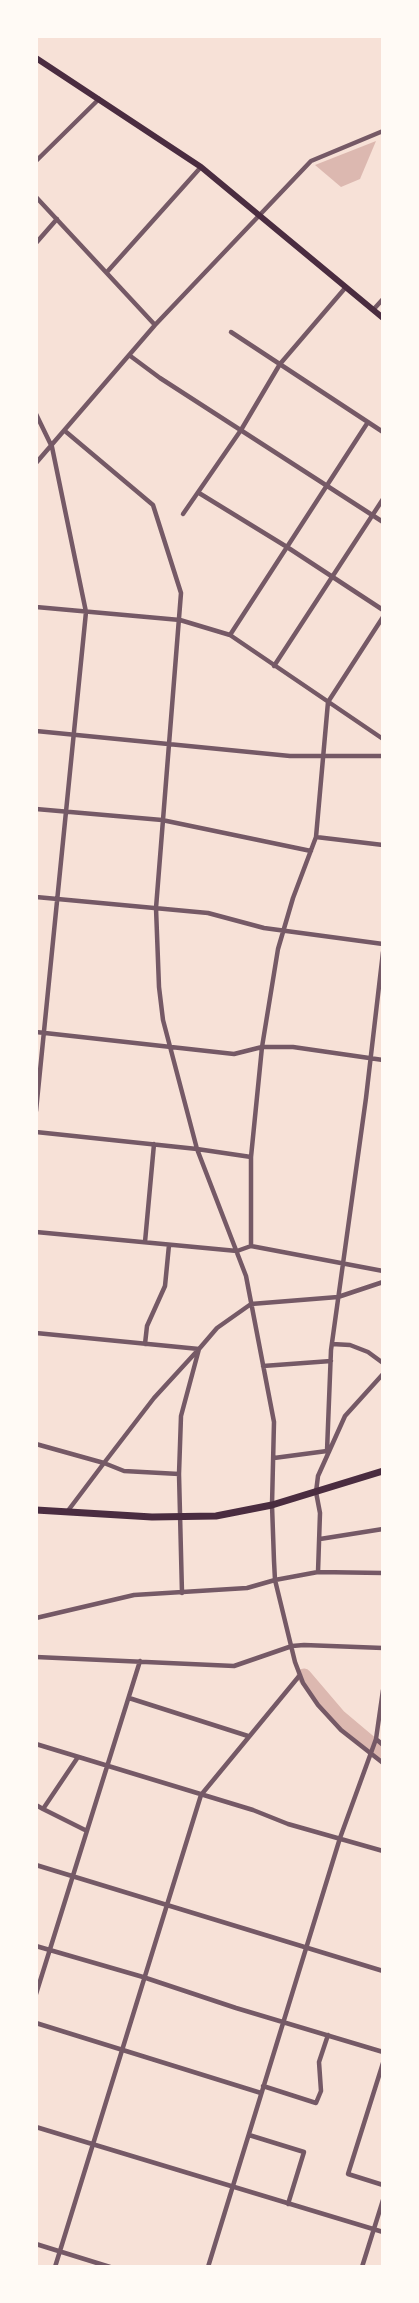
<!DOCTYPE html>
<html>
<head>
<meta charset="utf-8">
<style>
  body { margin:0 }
  #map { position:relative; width:419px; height:2303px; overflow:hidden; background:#f7e1d7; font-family:"Sofia Sans Condensed",sans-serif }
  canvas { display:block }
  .frame { position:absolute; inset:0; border:38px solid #fffaf5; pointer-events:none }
</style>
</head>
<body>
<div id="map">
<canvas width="419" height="2303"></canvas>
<div class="frame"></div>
</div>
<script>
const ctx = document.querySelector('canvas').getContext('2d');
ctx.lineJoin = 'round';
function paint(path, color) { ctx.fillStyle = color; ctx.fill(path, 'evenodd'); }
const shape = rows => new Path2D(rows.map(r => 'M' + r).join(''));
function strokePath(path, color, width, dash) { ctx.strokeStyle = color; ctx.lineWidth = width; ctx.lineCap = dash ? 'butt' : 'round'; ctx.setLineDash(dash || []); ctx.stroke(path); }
paint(shape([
  [376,141,360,179,341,187,315,165]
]), '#dcb8b0');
strokePath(shape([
  [304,1676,339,1717,383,1754]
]), '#dcb8b0', 15);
strokePath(shape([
  [36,161,99,99],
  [36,197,155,325],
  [36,243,57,219],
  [107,272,201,167],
  [373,310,383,299],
  [231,332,383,432],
  [129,355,160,378,383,522],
  [36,414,52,447,86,612,36,1111],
  [65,431,153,505,181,593,156,908,159,987,163,1020,197,1149,246,1276,274,1422,272,1505,274,1561,275,1580,295,1662,303,1683,318,1705,341,1730,383,1763],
  [36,463,155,325,311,161,383,131],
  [199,493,287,547,383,610],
  [183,514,241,430,280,364,346,287],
  [36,607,180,620,230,635,383,739],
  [230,635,368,422],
  [274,666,383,499],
  [36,731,290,756,383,756],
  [36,809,162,820,311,851],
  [316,837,383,845],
  [36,897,208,913,264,928,383,944],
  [36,1032,234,1054,262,1047,293,1047,383,1060],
  [36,1132,197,1149,251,1157],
  [36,1232,237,1251,251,1246,251,1157,262,1047,278,949,293,898,316,837,328,702,383,617],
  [145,1242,154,1144],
  [251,1246,383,1271],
  [36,1333,199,1349],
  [145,1344,147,1326,165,1286,169,1245],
  [332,1344,350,1345,368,1352,383,1363],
  [263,1366,331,1361],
  [36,1444,104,1463,67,1512],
  [274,1458,327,1451,331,1350,366,1098,383,952],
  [179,1474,124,1471,104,1463,154,1398,198,1350],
  [320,1539,383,1529],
  [318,1572,320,1513,316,1492,318,1476,345,1416,383,1374],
  [182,1593,179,1474,181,1416,199,1349,217,1328,251,1304,338,1297,383,1282],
  [36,1618,134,1595,247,1588,275,1580,318,1572,383,1573],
  [36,1657,234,1666,292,1646,304,1645,383,1648],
  [129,1698,248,1736],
  [376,1739,383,1745],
  [36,1744,253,1810,288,1824,383,1851],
  [36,1805,43,1809,78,1757],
  [43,1809,87,1831],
  [36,1865,383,1971],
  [36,1946,143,1977,236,2008,383,2052],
  [36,1994,140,1661],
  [36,2023,261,2093],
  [383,2063,348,2174,383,2185],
  [263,2086,316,2103,321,2091,319,2062,328,2035],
  [36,2127,383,2232],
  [249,2135,304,2152,288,2204],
  [36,2244,110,2267],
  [55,2267,201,1795,300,1675],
  [208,2267,340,1838,376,1739,383,1690],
  [362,2267,383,2200]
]), '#755966', 4.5);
strokePath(shape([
  [36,58,201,167,383,318]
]), '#4a2c40', 6);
strokePath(shape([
  [36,1510,152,1517,216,1516,272,1505,383,1471]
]), '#4a2c40', 7);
</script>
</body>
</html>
